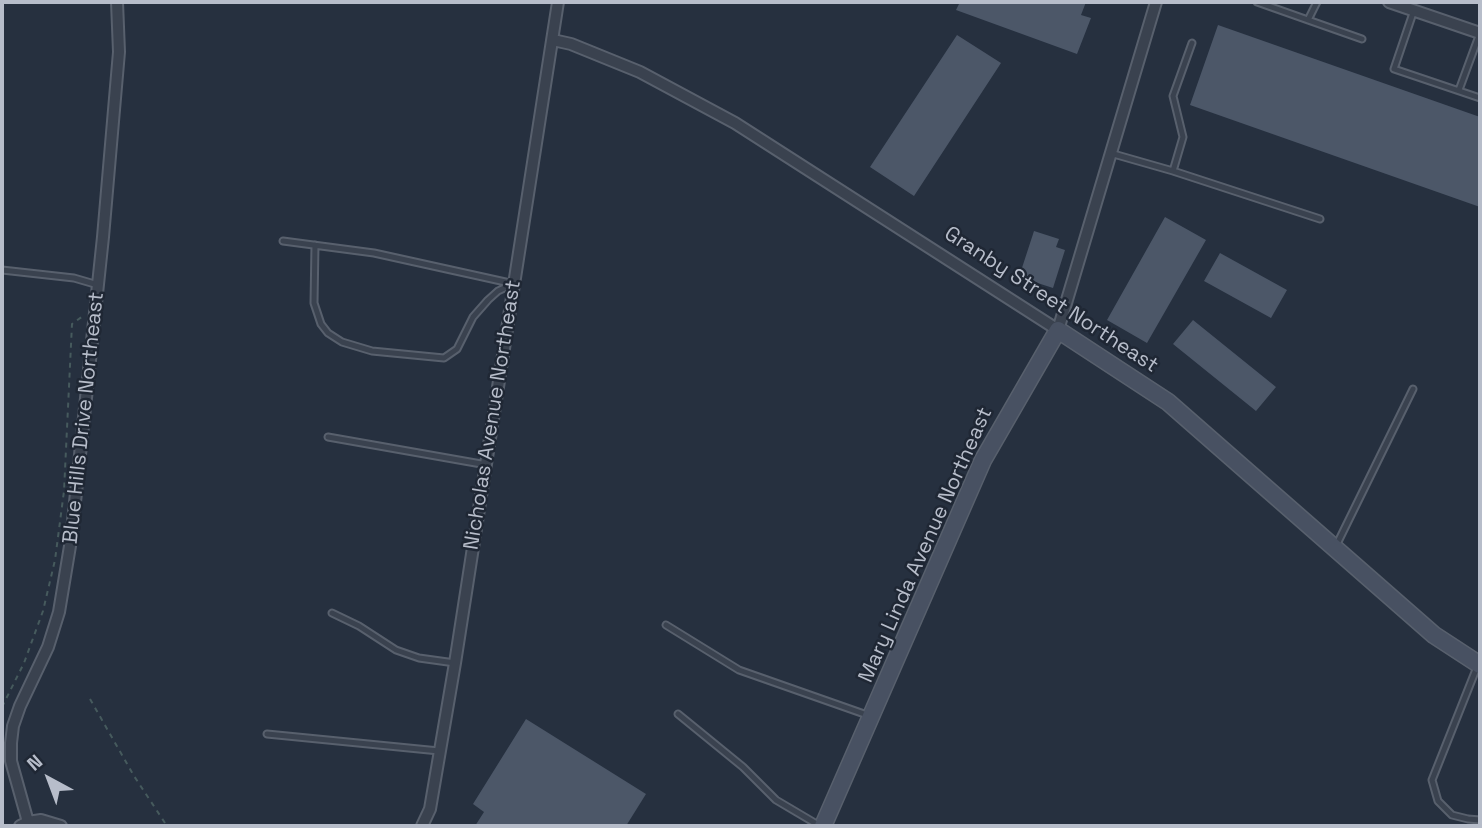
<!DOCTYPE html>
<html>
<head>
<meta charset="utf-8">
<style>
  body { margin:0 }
  #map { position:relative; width:1482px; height:828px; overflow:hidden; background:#26303f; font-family:"Space Grotesk",sans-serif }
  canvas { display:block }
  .frame { position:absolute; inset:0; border:4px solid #b7bdca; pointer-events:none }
  .north { position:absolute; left:14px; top:744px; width:70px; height:70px; -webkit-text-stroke:5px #1f2734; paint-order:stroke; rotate:319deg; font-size:19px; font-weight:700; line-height:28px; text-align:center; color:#b7bdca }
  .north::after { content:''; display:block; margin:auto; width:24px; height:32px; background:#b7bdca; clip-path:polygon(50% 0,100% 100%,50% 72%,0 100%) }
</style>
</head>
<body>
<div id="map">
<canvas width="1482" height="828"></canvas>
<div class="frame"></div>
<div class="north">N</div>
</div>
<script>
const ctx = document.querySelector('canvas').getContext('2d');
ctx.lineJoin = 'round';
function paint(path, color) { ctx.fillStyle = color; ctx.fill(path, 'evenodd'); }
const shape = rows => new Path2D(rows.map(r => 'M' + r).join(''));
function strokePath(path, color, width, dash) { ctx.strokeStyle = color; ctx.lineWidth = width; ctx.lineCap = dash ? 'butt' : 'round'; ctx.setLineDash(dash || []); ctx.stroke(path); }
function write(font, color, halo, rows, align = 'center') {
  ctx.font = font + ' "Space Grotesk",sans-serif'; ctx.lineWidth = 5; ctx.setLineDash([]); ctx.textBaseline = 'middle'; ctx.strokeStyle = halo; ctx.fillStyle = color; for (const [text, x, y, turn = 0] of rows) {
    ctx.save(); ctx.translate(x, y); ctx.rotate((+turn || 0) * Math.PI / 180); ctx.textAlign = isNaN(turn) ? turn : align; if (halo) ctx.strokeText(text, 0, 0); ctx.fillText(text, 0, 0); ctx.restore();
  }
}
paint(shape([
  [960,2,1086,2,1081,15,1091,18,1077,54,956,10],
  [1218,25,1480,117,1480,207,1190,105],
  [957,35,1001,63,914,196,870,167],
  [1165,217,1206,240,1147,343,1107,320],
  [1034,231,1059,239,1056,247,1065,250,1053,288,1019,277],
  [1220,253,1287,290,1271,318,1204,281],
  [1193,320,1276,387,1256,411,1173,344],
  [526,719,646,794,626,826,475,826,484,812,473,804]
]), '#4c5768');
const lane = shape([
  [1257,2,1308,20,1317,2],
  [1414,10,1394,69,1480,98],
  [1308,20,1362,39],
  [1459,90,1480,33],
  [1110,153,1173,171,1320,219],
  [1173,171,1183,137,1173,96,1192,43],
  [283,241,374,253,510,283],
  [315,245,314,303,321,324,328,333,342,342,372,351,444,358,457,349,473,317,488,300,498,291,513,284],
  [2,270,74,278,98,285],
  [328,437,487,465],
  [1336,546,1413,389],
  [332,613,359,626,396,650,419,658,455,663],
  [666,625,739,670,870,716],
  [1477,667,1432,780,1438,801,1452,815,1468,819,1480,820],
  [678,714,743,767,776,800,820,826],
  [267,734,439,751]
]);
const street = shape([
  [1389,2,1480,33],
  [553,40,571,44,640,72,735,123,1058,330,1156,2],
  [28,822,11,761,11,743,13,726,20,706,48,647,59,612,71,540,103,237,119,52,117,2],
  [20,826,28,822,41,820,61,826],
  [422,826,430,809,455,663,558,2]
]);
const secondary = shape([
  [823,826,983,460,1058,330,1168,402,1434,635,1480,665]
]);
strokePath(lane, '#58606d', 9);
strokePath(street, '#58606d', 14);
strokePath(secondary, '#58606d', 19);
strokePath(shape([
  [90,699,134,776,167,826],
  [2,707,24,663,43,611,55,560,64,491,72,324,83,316]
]), '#465a5d', 2, [5, 5]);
strokePath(lane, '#3a424f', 5);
strokePath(street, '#3a424f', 10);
strokePath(secondary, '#485162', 16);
write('21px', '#b7bdca', '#1f2734', [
  ["Granby Street Northeast",1051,300,33],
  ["Nicholas Avenue Northeast",493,415,-81],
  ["Blue Hills Drive Northeast",84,418,-84],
  ["Mary Linda Avenue Northeast",926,545,-66]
]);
</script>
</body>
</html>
